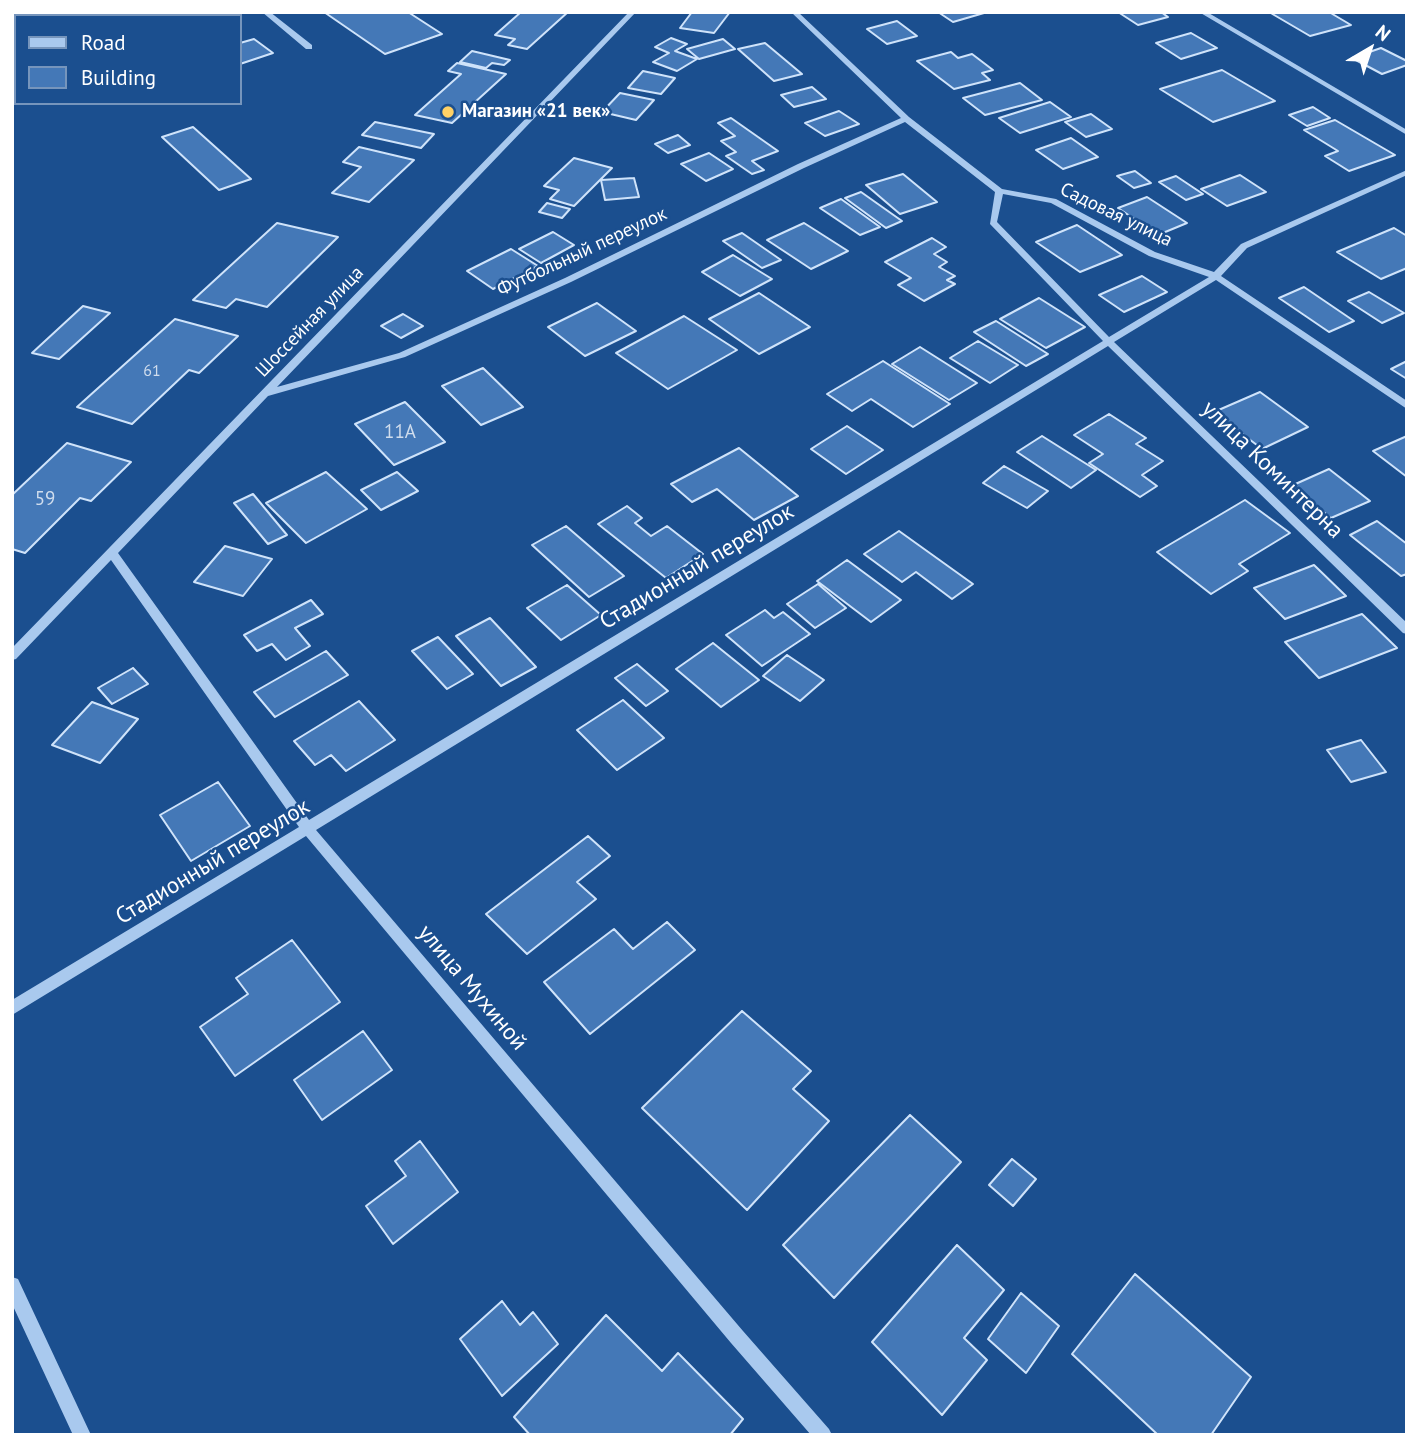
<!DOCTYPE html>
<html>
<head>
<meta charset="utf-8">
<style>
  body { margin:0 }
  #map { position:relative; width:1419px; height:1447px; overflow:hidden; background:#1b4f8f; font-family:"PT Sans",sans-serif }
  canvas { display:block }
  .frame { position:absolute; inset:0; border:14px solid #fff; pointer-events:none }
  .legend { position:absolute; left:14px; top:14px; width:228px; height:91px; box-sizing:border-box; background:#1b4f8f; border:2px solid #7695bc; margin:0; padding:9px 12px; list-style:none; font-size:21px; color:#fff }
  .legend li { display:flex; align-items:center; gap:14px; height:35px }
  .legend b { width:35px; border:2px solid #7695bc }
  .north { position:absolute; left:1335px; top:14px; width:70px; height:70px; -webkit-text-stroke:5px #1b4f8f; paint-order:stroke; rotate:39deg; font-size:19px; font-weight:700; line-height:28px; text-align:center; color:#fff }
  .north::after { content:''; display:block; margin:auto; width:24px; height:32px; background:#fff; clip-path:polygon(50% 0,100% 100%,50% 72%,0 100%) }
</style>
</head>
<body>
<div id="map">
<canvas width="1419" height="1447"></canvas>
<div class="frame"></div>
<ul class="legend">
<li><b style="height:9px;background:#a9c9ee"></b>Road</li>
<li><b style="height:19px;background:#4478b7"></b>Building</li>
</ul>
<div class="north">N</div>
</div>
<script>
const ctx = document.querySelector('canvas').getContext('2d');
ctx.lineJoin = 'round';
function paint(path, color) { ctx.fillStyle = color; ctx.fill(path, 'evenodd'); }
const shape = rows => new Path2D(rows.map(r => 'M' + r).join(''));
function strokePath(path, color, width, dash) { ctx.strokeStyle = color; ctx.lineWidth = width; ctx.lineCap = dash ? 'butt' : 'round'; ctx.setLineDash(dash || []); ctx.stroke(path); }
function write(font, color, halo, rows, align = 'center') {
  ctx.font = font + ' "PT Sans",sans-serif'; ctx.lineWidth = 5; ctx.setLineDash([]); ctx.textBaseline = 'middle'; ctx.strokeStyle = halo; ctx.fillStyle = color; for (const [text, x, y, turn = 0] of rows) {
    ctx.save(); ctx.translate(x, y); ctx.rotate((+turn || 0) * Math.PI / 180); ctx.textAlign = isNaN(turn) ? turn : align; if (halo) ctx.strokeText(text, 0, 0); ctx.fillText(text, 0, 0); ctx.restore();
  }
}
const building = shape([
  [179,12,219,12,224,16,172,15,179,12],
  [324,12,408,12,442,34,385,54,324,12],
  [521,12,568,12,527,49,508,45,515,39,495,35,521,12],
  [692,12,730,12,714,33,680,28,692,12],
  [938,12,982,12,984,13,953,22,938,12],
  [1118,12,1161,12,1168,17,1138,25,1118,12],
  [1269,12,1329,12,1351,25,1310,36,1269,12],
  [897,21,917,36,887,44,867,29,897,21],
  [1191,33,1217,48,1181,59,1156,43,1191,33],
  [671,38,687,44,675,51,697,59,677,71,653,62,669,53,655,47,671,38],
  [254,39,273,53,240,64,240,43,254,39],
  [723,39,735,49,699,59,687,49,723,39],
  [765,43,802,74,774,81,738,49,765,43],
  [1381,48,1407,61,1407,65,1382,74,1352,58,1381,48],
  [472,51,510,60,504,65,492,63,486,68,460,62,472,51],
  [951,52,958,58,972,54,993,70,982,73,990,80,954,89,917,61,951,52],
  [457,63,506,74,452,123,415,115,461,74,448,71,457,63],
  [1222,70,1275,101,1213,122,1160,89,1222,70],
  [643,71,675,78,661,94,628,88,643,71],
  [1020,83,1042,100,985,115,963,98,1020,83],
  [812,87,826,99,794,107,781,95,812,87],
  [620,93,654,100,636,120,602,112,620,93],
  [1050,102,1071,117,1020,133,999,118,1050,102],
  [1313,107,1330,118,1307,126,1289,115,1313,107],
  [839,111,859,124,825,136,805,123,839,111],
  [1091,114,1112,129,1086,137,1065,122,1091,114],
  [731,118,778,151,752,161,764,170,752,174,726,156,736,152,721,141,735,136,718,123,731,118],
  [1335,120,1395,155,1349,171,1325,156,1338,151,1304,130,1335,120],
  [375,122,434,134,421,148,362,135,375,122],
  [193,127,251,179,219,190,162,137,193,127],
  [678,135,690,145,668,153,655,144,678,135],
  [1071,138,1098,157,1063,169,1036,150,1071,138],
  [359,147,414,160,369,202,332,193,361,167,343,162,359,147],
  [709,153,733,169,706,181,681,164,709,153],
  [574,158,612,168,574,206,550,199,559,190,544,186,574,158],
  [1135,171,1151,183,1134,188,1117,176,1135,171],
  [903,174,937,202,900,214,866,185,903,174],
  [1240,175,1266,192,1227,206,1201,189,1240,175],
  [1176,176,1203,194,1186,200,1159,182,1176,176],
  [634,178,639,197,605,200,601,180,634,178],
  [861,192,902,221,886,228,845,198,861,192],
  [1147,197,1187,223,1158,235,1118,208,1147,197],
  [841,199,880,227,860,235,820,208,841,199],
  [547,203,570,209,562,218,539,212,547,203],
  [277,223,338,237,267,307,236,299,226,308,193,300,277,223],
  [804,223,848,251,811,269,767,240,804,223],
  [1077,225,1122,255,1080,272,1036,242,1077,225],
  [1394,228,1407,236,1407,268,1381,279,1337,252,1394,228],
  [553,232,574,245,541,263,519,249,553,232],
  [742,233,781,260,762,268,723,241,742,233],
  [932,238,946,247,934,254,947,262,939,267,955,276,947,280,955,284,924,301,898,285,911,278,885,262,932,238],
  [511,249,538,266,493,289,467,271,511,249],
  [733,255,772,279,740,296,702,272,733,255],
  [1142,276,1167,292,1124,312,1099,295,1142,276],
  [1304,287,1354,321,1329,332,1279,298,1304,287],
  [1369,292,1404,313,1382,323,1348,301,1369,292],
  [759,293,810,327,759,354,709,319,759,293],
  [1039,298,1085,327,1046,348,1000,319,1039,298],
  [597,303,636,331,585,356,548,327,597,303],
  [83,306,110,313,59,359,32,353,83,306],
  [403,314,423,326,401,338,381,326,403,314],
  [684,316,737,350,668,389,616,353,684,316],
  [175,319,238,336,199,373,189,370,132,424,77,407,175,319],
  [996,321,1048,354,1026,366,974,332,996,321],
  [978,341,1018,365,990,383,950,358,978,341],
  [920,347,977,383,949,400,892,364,920,347],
  [883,361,950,404,913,427,871,399,852,411,827,394,883,361],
  [1407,361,1407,379,1391,369,1407,361],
  [483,368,523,407,481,425,442,386,483,368],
  [1260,392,1308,427,1262,449,1214,412,1260,392],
  [405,402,445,442,394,465,355,424,405,402],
  [1109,414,1146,438,1136,444,1163,461,1142,475,1157,486,1140,497,1089,463,1103,454,1074,435,1109,414],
  [847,426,883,450,846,474,811,449,847,426],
  [1042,436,1096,470,1071,488,1017,452,1042,436],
  [1407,436,1407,477,1373,451,1407,436],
  [67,443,131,462,91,501,80,498,25,553,12,549,12,495,67,443],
  [739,448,798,496,754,520,717,489,692,502,671,484,739,448],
  [1004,466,1048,491,1027,508,983,483,1004,466],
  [1329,469,1370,501,1331,518,1291,486,1329,469],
  [326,472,367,509,306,543,266,503,326,472],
  [397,472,418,491,381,510,361,490,397,472],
  [253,494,287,535,268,544,234,503,253,494],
  [1245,500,1290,533,1239,564,1248,571,1211,594,1157,552,1245,500],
  [627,506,642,518,635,523,651,536,667,526,703,554,666,578,598,524,627,506],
  [1377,521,1407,544,1407,574,1401,576,1350,535,1377,521],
  [566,526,624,576,589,597,532,545,566,526],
  [899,531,973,584,952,599,916,572,902,582,864,554,899,531],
  [225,546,272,559,243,596,194,582,225,546],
  [847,560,901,600,871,622,817,581,847,560],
  [1314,565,1346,596,1285,619,1254,588,1314,565],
  [818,584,846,608,815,628,787,604,818,584],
  [567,585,601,615,561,640,527,608,567,585],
  [311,600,323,614,295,628,310,646,286,660,272,644,257,651,244,635,311,600],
  [765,610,774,618,783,612,810,634,762,666,726,635,765,610],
  [1362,614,1397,648,1319,678,1285,642,1362,614],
  [490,618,536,667,501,686,456,636,490,618],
  [438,637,473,674,447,689,412,651,438,637],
  [713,643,759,680,721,707,676,669,713,643],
  [326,651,348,675,275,717,254,692,326,651],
  [787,655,824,680,800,701,763,676,787,655],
  [637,664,668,691,646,706,615,678,637,664],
  [133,668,148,684,112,704,98,688,133,668],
  [623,700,664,738,617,770,577,730,623,700],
  [359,701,395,740,346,771,331,755,315,765,294,741,359,701],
  [92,702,138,719,100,763,52,745,92,702],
  [1361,740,1386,772,1351,782,1327,750,1361,740],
  [218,782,250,826,191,861,160,815,218,782],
  [588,836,610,856,577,882,596,899,527,954,486,914,588,836],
  [667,922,695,950,590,1034,544,982,614,929,633,949,667,922],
  [292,940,340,1002,235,1076,200,1027,248,994,236,978,292,940],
  [742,1011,811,1071,793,1089,829,1121,747,1210,642,1108,742,1011],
  [363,1031,392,1070,322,1120,294,1080,363,1031],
  [910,1115,961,1162,834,1298,783,1245,910,1115],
  [420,1141,458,1192,393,1244,366,1206,406,1176,395,1161,420,1141],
  [1012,1159,1036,1179,1013,1206,989,1185,1012,1159],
  [957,1245,1004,1290,964,1338,987,1360,942,1415,872,1342,957,1245],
  [1135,1274,1251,1377,1211,1435,1158,1435,1072,1354,1135,1274],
  [1021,1293,1059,1326,1026,1373,988,1339,1021,1293],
  [502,1301,520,1325,533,1312,558,1344,502,1396,460,1339,502,1301],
  [606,1315,662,1371,678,1353,743,1419,730,1435,530,1435,514,1417,606,1315]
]);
paint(building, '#4478b7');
strokePath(building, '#cfe3fa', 2);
paint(shape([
  [262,12,270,12,312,45,312,49,306,49,262,12],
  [629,12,636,12,277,387,399,353,565,278,798,164,901,118,791,12,798,12,909,117,1002,189,1056,199,1155,252,1214,272,1241,244,1407,170,1407,175,1247,248,1221,276,1407,401,1407,409,1216,280,1114,342,1407,623,1407,634,1403,633,1108,346,316,830,743,1331,829,1429,832,1435,811,1435,731,1343,306,836,12,1015,12,1000,299,827,111,560,16,659,12,660,12,648,629,12],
  [905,122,995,192,990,224,1103,341,309,820,118,553,268,396,405,357,571,282,804,168,905,122],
  [1003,194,1051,203,1149,256,1209,277,1109,337,997,222,1003,194],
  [1199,12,1207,12,1407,130,1407,135,1199,12],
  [12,1277,18,1279,91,1435,73,1435,12,1304,12,1277]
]), '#a9c9ee');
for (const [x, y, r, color] of [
  [448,112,7,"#ffd166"]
]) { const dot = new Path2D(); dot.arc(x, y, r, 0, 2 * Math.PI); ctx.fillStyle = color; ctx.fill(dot); strokePath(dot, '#1b4f8f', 2.5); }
write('16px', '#d0dded', null, [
  ["61",152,371]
]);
write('bold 19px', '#fff', '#1b4f8f', [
  ["Магазин «21 век»",462,112]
], 'left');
write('19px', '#fff', '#1b4f8f', [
  ["Садовая улица",1116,215,26],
  ["Футбольный переулок",582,252,-25],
  ["Шоссейная улица",310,322,-46]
]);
write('19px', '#d0dded', null, [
  ["11А",400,433],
  ["59",45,500]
]);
write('23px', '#fff', '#1b4f8f', [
  ["улица Коминтерна",1272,470,44],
  ["Стадионный переулок",697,567,-31],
  ["Стадионный переулок",213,862,-31],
  ["улица Мухиной",472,988,50]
]);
</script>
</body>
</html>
